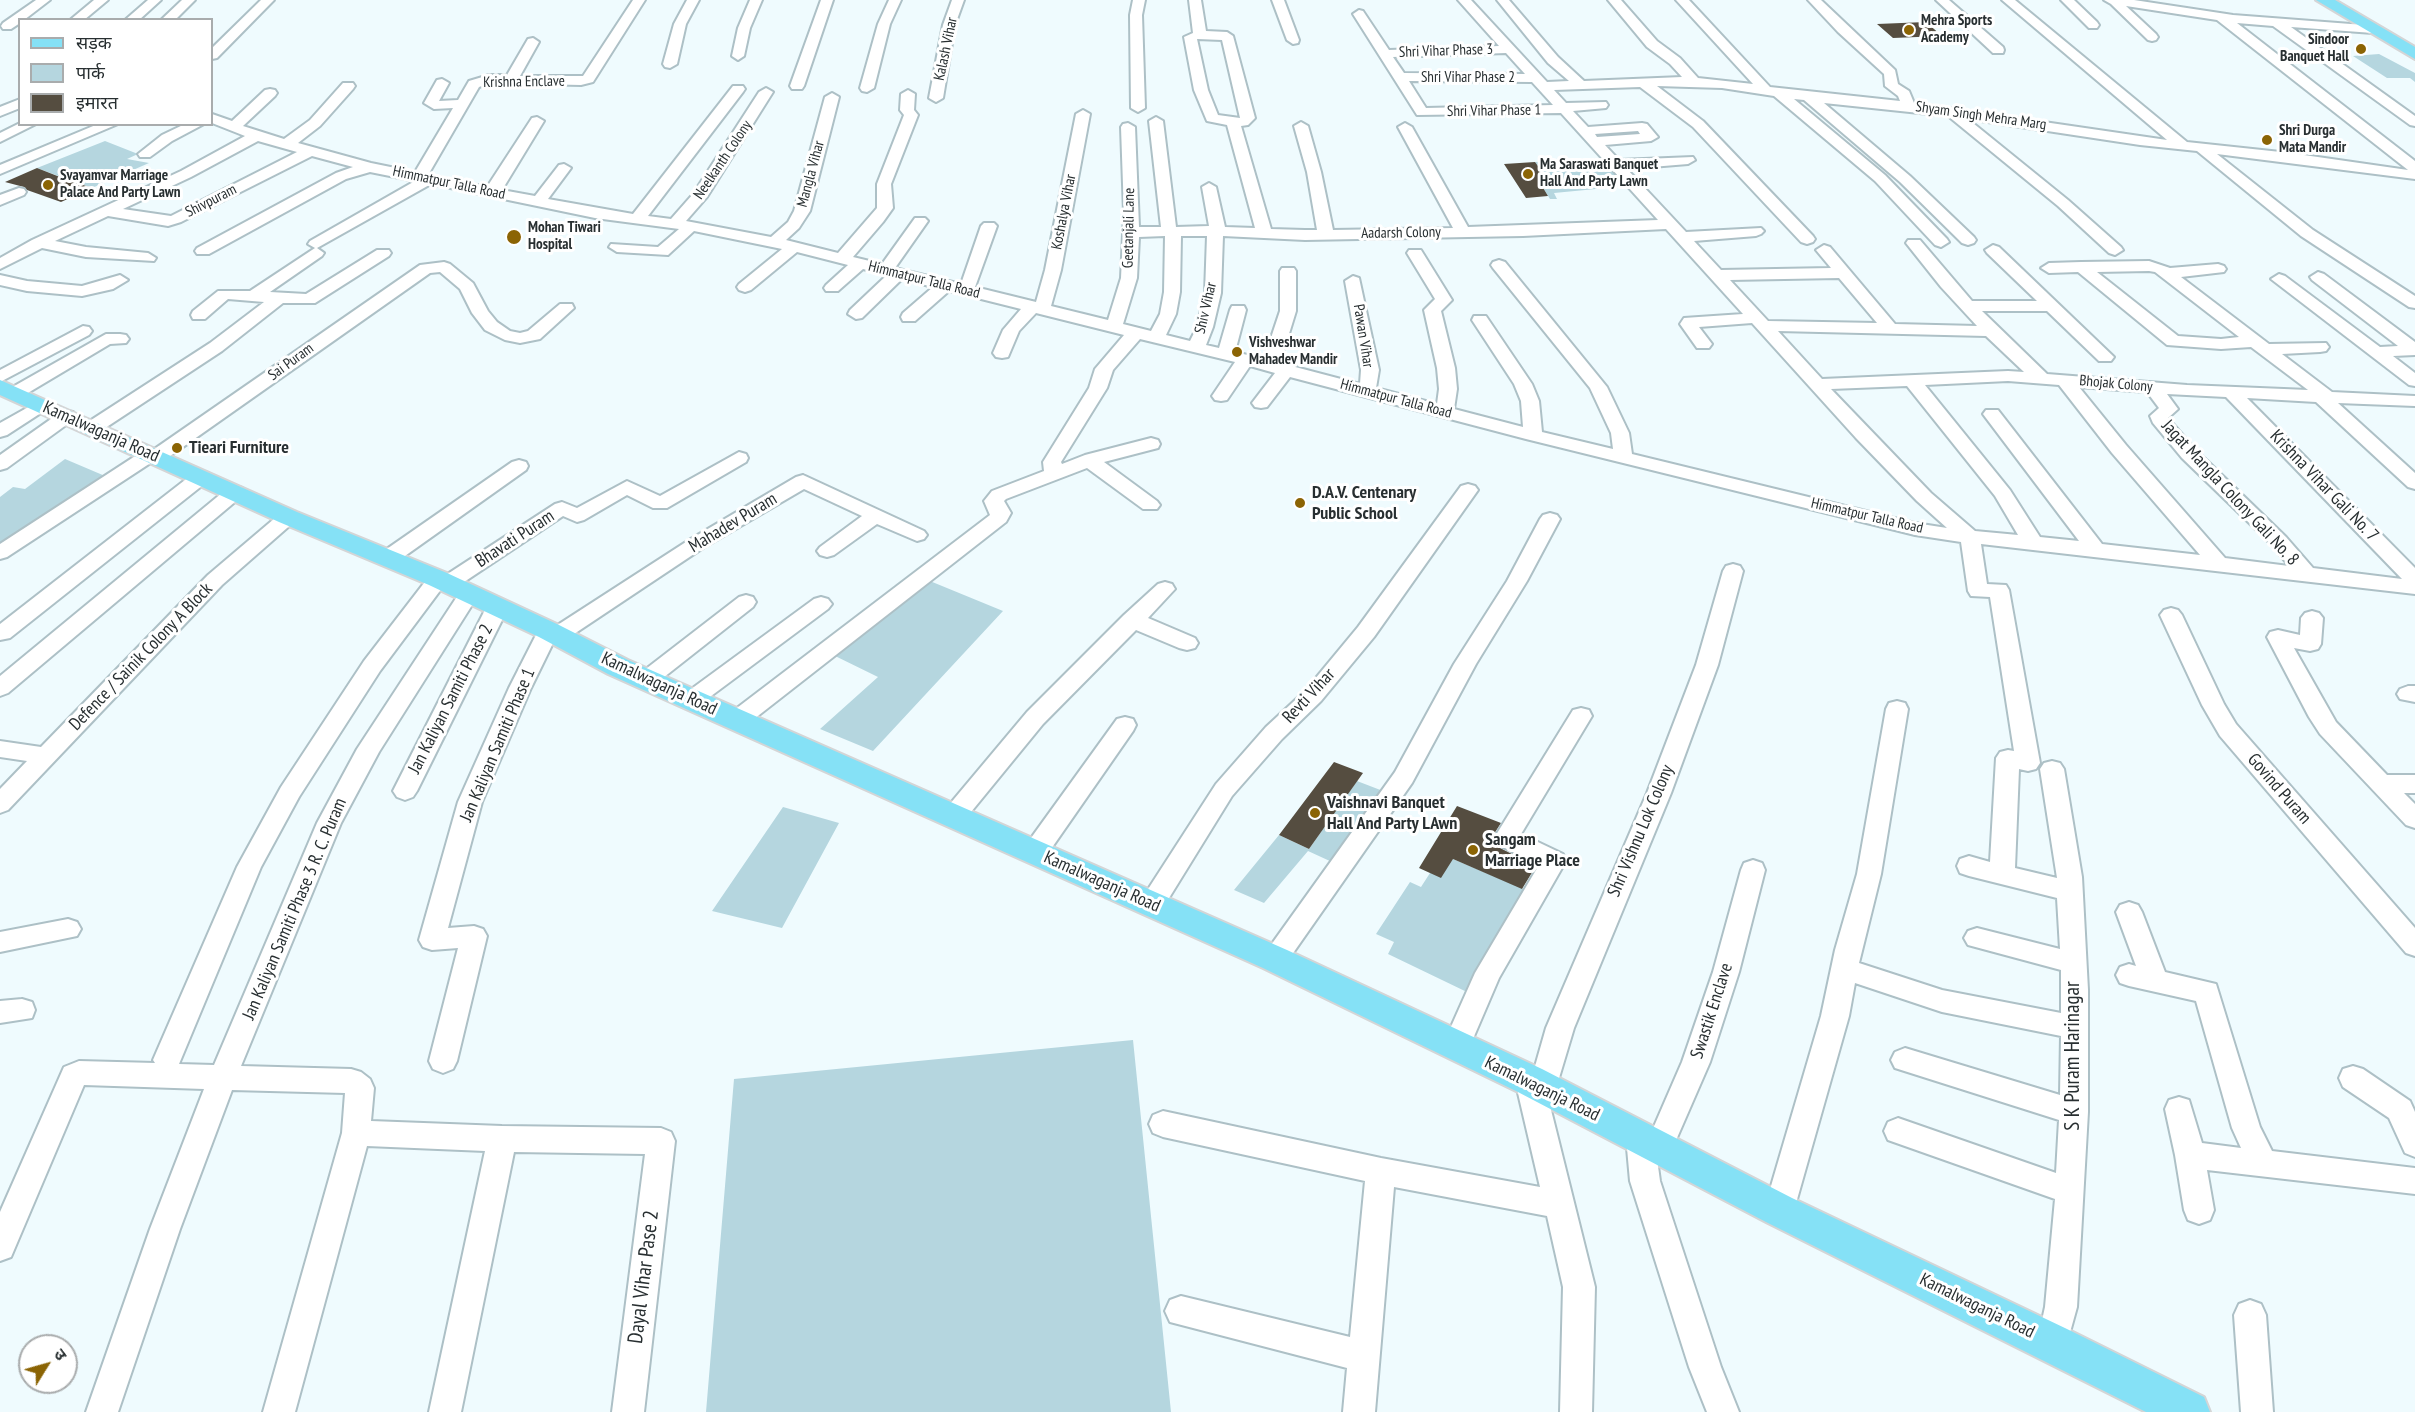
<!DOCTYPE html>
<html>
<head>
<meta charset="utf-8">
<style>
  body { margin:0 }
  #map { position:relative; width:2415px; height:1412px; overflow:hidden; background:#effbfe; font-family:"PT Sans Narrow","Noto Sans Devanagari",sans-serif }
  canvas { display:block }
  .legend { position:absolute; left:18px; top:18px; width:195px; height:108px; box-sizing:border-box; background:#fff; border:2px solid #a9acad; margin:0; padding:8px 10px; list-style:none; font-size:18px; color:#282f31 }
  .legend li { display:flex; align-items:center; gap:12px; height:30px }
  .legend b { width:30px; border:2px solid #a9acad }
  .north { position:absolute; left:18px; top:1334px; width:60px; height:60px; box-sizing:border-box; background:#fff; border:2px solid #a9acad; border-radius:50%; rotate:53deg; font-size:16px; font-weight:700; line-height:24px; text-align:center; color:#282f31 }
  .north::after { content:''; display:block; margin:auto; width:21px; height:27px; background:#8b6404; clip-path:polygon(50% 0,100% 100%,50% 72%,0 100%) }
</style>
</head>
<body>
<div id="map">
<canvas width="2415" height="1412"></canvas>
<ul class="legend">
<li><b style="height:8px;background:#85e1f6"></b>सड़क</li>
<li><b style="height:16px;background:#b5d6df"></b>पार्क</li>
<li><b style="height:16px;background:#554d40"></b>इमारत</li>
</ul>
<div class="north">उ</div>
</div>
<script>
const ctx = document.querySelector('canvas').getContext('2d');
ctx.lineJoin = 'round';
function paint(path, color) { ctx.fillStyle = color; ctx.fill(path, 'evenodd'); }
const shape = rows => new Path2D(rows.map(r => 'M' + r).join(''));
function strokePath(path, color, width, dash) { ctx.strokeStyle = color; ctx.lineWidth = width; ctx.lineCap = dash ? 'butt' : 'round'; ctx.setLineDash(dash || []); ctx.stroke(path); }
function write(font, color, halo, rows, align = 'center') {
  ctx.font = font + ' "PT Sans Narrow",sans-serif'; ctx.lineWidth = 6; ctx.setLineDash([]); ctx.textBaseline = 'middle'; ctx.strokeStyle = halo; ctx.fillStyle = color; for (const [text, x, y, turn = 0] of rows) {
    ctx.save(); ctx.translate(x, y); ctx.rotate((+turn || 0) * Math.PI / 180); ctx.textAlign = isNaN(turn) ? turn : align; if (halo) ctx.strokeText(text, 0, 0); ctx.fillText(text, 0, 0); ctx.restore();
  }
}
paint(shape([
  [2379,54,2415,73,2415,82,2410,78,2387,78,2353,56],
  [105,141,138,154,127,159,149,163,92,188,67,179,72,176,67,175,61,177,37,168],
  [1601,158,1627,186,1554,193,1557,199,1550,199,1542,186,1551,184,1535,162],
  [65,459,105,476,0,546,0,497,13,487,25,489],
  [925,579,1003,611,873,751,820,729,878,677,829,653],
  [1357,781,1383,791,1332,862,1308,851,1264,903,1234,890,1279,835,1309,849],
  [783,807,839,823,782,928,712,911],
  [1453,859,1524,889,1469,993,1388,954,1394,942,1376,934,1410,882,1421,887,1430,873],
  [1133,1040,1171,1412,706,1412,734,1079]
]), '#b5d6df');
paint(shape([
  [1926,22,1942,36,1893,38,1877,24],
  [1535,162,1552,185,1542,186,1548,196,1526,198,1504,164],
  [37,168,65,179,92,188,61,202,27,190,24,187,5,182],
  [1334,762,1363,773,1309,849,1279,835],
  [1457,806,1501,823,1494,834,1493,840,1500,848,1536,866,1522,889,1453,859,1441,878,1419,868]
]), '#554d40');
const minor = shape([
  [36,0,50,0,24,20,20,20,20,23,11,29,3,29,1,26,3,23,36,0],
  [94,0,108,0,84,20,70,20,94,0],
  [148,0,161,0,139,20,125,20,148,0],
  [182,0,195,0,175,20,161,20,182,0],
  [261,0,274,0,217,58,212,59,212,48,261,0],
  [633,0,645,0,593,82,581,85,490,83,479,87,428,175,487,187,532,118,537,117,544,121,502,190,535,196,559,165,564,164,571,168,548,199,633,214,733,86,743,86,745,89,743,92,648,216,671,219,693,194,759,92,766,88,773,92,707,197,686,221,771,237,788,222,794,211,825,97,832,93,839,97,810,211,799,228,786,240,838,253,877,208,877,184,904,115,900,110,901,94,908,90,915,94,914,110,918,115,891,184,893,208,883,222,853,257,882,264,915,218,925,218,928,221,895,268,961,284,981,226,984,223,994,223,997,226,975,287,1036,302,1045,270,1076,114,1083,110,1090,114,1061,270,1051,306,1108,320,1121,278,1124,213,1121,127,1123,124,1128,123,1135,127,1139,227,1161,227,1149,121,1156,117,1163,121,1176,227,1209,226,1202,187,1209,183,1216,187,1225,227,1255,228,1227,125,1207,121,1194,90,1184,37,1193,33,1189,0,1201,0,1206,31,1227,32,1233,36,1255,118,1248,125,1241,126,1271,229,1305,230,1317,230,1307,172,1294,126,1301,122,1308,126,1321,172,1333,230,1453,228,1398,127,1405,123,1412,127,1468,227,1658,220,1561,113,1417,115,1353,14,1359,10,1363,11,1389,50,1499,46,1458,0,1471,0,1547,82,1569,81,1548,63,1497,0,1509,0,1558,57,1584,81,1682,77,1670,64,1647,47,1608,0,1621,0,1657,41,1680,58,1698,78,1753,84,1676,0,1689,0,1770,87,1900,101,1898,96,1885,86,1884,74,1838,32,1808,0,1821,0,1895,70,1898,84,1909,91,1914,103,2167,140,2002,0,2015,0,2187,142,2290,153,2408,170,2217,20,2126,6,2156,34,2158,37,2156,40,2152,41,2148,40,2111,4,2104,0,2134,0,2233,15,2377,26,2379,29,2373,33,2291,27,2415,116,2415,126,2410,125,2273,26,2237,23,2415,161,2415,179,2217,154,2313,230,2415,296,2415,308,2409,307,2301,236,2197,151,2140,145,1968,119,2068,200,2121,247,2123,250,2115,255,2109,253,2058,206,1948,116,1824,103,1910,176,1974,237,1976,240,1974,243,1968,245,1962,243,1900,182,1804,100,1794,99,1885,175,1947,239,1949,242,1941,247,1935,245,1875,181,1774,96,1722,88,1657,86,1703,121,1813,236,1815,239,1813,242,1807,244,1801,242,1693,127,1640,87,1554,90,1566,103,1606,102,1608,105,1606,108,1573,111,1588,127,1642,123,1647,124,1658,137,1651,141,1605,145,1619,160,1693,157,1695,160,1688,164,1627,169,1686,232,1761,228,1764,231,1761,234,1756,236,1694,241,1721,270,1831,268,1816,250,1824,245,1830,247,1895,324,1977,326,1941,287,1906,243,1908,240,1920,240,1972,301,2037,301,1987,253,1985,250,1993,245,1999,247,2114,357,2111,361,2099,361,2047,311,1982,311,2047,374,2187,385,2308,390,2251,347,2221,349,2167,345,2078,272,2049,273,2041,268,2049,263,2081,262,2149,261,2170,268,2218,264,2224,266,2226,269,2224,272,2181,277,2269,344,2326,343,2329,347,2326,351,2320,352,2282,354,2332,392,2415,396,2415,406,2338,403,2415,473,2415,489,2408,487,2316,402,2247,398,2415,568,2415,594,1981,544,1987,584,2006,585,2009,590,2040,763,2036,769,2028,771,2019,769,2015,868,2057,878,2040,769,2044,763,2052,761,2060,763,2064,769,2082,877,2088,990,2088,1112,2077,1307,2064,1354,2053,1359,2042,1354,2037,1343,2045,1307,2055,1199,1888,1140,1884,1131,1888,1122,1898,1118,2056,1173,2059,1120,1895,1068,1891,1060,1895,1052,1905,1048,2060,1095,2061,1036,1942,1012,1855,983,1849,1016,1794,1210,1790,1220,1779,1224,1768,1220,1764,1210,1821,1016,1835,950,1857,874,1886,709,1889,703,1897,701,1905,703,1908,709,1881,874,1859,963,1942,990,2061,1013,2061,970,1968,945,1964,938,1968,931,1977,928,2060,949,2057,898,1969,876,1960,873,1957,866,1960,859,1969,856,1990,862,1996,758,2000,752,2008,750,2014,751,1990,597,1971,596,1968,591,1961,542,1915,535,1526,439,1290,377,1267,407,1261,408,1255,407,1252,403,1275,373,1250,366,1227,400,1221,401,1215,400,1212,396,1235,362,1140,339,1113,370,1107,388,1061,462,1062,464,1085,455,1151,438,1158,440,1160,444,1158,448,1104,462,1157,501,1160,505,1157,509,1143,509,1087,468,1006,499,1004,501,1011,513,1006,522,745,726,737,728,729,726,726,720,729,714,990,515,984,501,992,491,1044,471,1043,462,1089,388,1095,369,1124,335,1036,313,1019,331,1008,357,1002,358,996,357,993,353,1003,330,1021,309,949,291,915,321,903,321,901,317,903,313,933,287,902,279,862,318,856,319,848,314,850,310,887,275,863,269,838,291,826,291,824,288,826,285,848,265,797,252,751,290,745,292,739,290,737,287,739,284,782,249,694,231,668,255,617,252,609,247,611,244,658,247,679,229,595,218,431,184,317,248,324,253,322,256,270,292,306,294,377,250,389,250,391,253,389,256,315,303,283,303,222,351,99,432,85,432,83,428,85,424,210,343,264,302,228,299,205,319,193,319,191,315,193,311,218,291,250,291,315,248,308,244,310,241,415,181,370,172,346,179,209,254,197,254,195,251,197,248,336,173,353,167,312,156,181,222,168,226,108,216,55,241,86,247,148,253,156,258,154,261,86,257,42,248,0,269,0,258,32,240,181,171,245,136,212,123,212,114,232,121,265,90,270,89,275,90,277,93,275,96,243,126,284,139,310,120,343,83,353,83,355,86,353,89,320,126,298,143,371,163,415,172,453,108,434,109,424,103,437,80,442,79,449,83,439,101,458,100,469,81,489,75,507,75,528,39,533,38,539,42,520,76,583,76,633,0],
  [1197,39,1222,40,1240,118,1218,115,1208,90,1197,39],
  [1506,53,1525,74,1404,73,1393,57,1506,53],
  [1409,81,1532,82,1553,105,1426,108,1409,81],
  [1638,131,1640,134,1597,137,1595,134,1638,131],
  [258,141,297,152,171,216,123,209,191,177,258,141],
  [1666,229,1743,314,1684,318,1680,324,1697,348,1709,348,1712,344,1699,327,1752,323,1856,438,1917,501,1947,528,1915,523,1632,454,1629,433,1607,387,1505,262,1499,260,1493,262,1491,265,1493,268,1590,388,1611,433,1613,449,1542,432,1539,401,1532,384,1486,316,1474,316,1472,320,1514,384,1521,401,1523,427,1454,409,1457,389,1455,368,1441,311,1452,300,1421,250,1409,250,1407,253,1435,299,1424,310,1437,368,1439,389,1437,404,1376,388,1379,370,1359,278,1353,276,1345,281,1361,370,1360,384,1280,363,1296,311,1296,271,1294,268,1282,268,1280,271,1280,311,1264,359,1235,352,1246,310,1244,306,1232,306,1230,310,1219,348,1206,345,1213,327,1221,293,1223,236,1305,240,1523,236,1666,229],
  [1165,236,1164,292,1160,314,1151,331,1123,324,1137,278,1139,237,1165,236],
  [1181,236,1207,236,1205,293,1197,327,1190,341,1166,335,1176,314,1180,292,1181,236],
  [2149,271,2155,272,2239,337,2221,339,2178,336,2097,272,2149,271],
  [1839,278,1877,323,1768,321,1730,280,1839,278],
  [1778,331,1986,336,2024,372,2008,371,1822,379,1778,331],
  [2008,381,2059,385,2112,453,2200,555,2102,544,1998,410,1986,410,1983,414,1986,418,2079,541,2040,537,2010,490,1925,385,2008,381],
  [1907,386,1995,496,2018,535,1975,531,1931,493,1831,389,1907,386],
  [2079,387,2147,392,2159,408,2150,416,2153,423,2182,458,2272,545,2289,566,2225,558,2126,445,2079,387],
  [2167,394,2226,397,2402,579,2313,568,2286,537,2196,450,2168,418,2178,409,2167,394],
  [687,0,699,0,686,24,677,64,670,68,665,67,663,64,674,24,687,0],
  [750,0,762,0,750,28,744,56,738,60,732,56,738,28,750,0],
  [821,0,833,0,804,86,802,89,792,89,790,86,821,0],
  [889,0,901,0,890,24,874,88,867,92,862,91,860,88,878,24,889,0],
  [952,0,964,0,955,25,943,98,936,102,929,98,943,25,952,0],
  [1133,0,1145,0,1142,15,1145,108,1138,112,1131,108,1130,15,1133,0],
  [1272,0,1284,0,1299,40,1298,43,1293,44,1287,40,1272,0],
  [1936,0,1949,0,2003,47,2004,50,2003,53,1993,53,1936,0],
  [2061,0,2074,0,2097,22,2099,25,2097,28,2089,28,2061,0],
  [20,99,20,108,0,116,0,107,20,99],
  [20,123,36,124,0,142,0,133,20,123],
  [98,124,118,124,0,174,0,165,98,124],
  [185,124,204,124,172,141,150,157,140,157,138,154,162,135,185,124],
  [19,188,24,189,26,192,24,195,0,205,0,195,19,188],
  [444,262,450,264,473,283,488,311,497,322,510,331,520,333,528,331,560,304,572,304,574,308,540,339,520,343,505,340,485,330,472,313,460,289,440,272,430,273,163,461,152,462,7,557,0,559,0,544,143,451,153,450,420,265,444,262],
  [2318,272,2324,274,2415,342,2415,355,2393,356,2415,373,2415,386,2409,385,2271,279,2279,274,2285,276,2380,347,2398,346,2312,280,2310,277,2318,272],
  [0,275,27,281,82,286,120,275,128,280,113,289,82,296,27,291,0,285,0,275],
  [83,326,89,327,92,331,89,335,0,382,0,370,83,326],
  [106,334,120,334,126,335,129,339,126,343,110,344,21,397,15,398,9,397,6,393,9,389,106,334],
  [41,400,47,401,50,405,47,409,7,435,0,437,0,423,41,400],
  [67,411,73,412,76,416,73,420,7,468,0,470,0,455,61,412,67,411],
  [739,452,746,454,748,458,746,462,667,508,653,508,627,495,584,520,577,522,563,516,455,588,442,588,380,671,299,797,261,867,179,1064,214,1065,317,823,357,749,462,589,469,587,476,589,479,594,379,752,341,823,241,1066,351,1069,361,1072,370,1079,374,1088,371,1121,502,1126,661,1128,671,1132,675,1141,644,1412,612,1412,645,1154,514,1152,461,1412,429,1412,485,1151,367,1146,295,1412,263,1412,342,1133,345,1093,232,1090,180,1229,118,1412,86,1412,150,1229,204,1089,84,1085,11,1257,0,1261,0,1212,64,1067,79,1061,155,1063,153,1060,237,867,281,787,364,661,431,574,438,572,446,575,555,504,562,502,577,508,627,481,660,496,739,452],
  [519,460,526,462,528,466,526,470,395,563,388,564,381,563,378,558,381,553,512,462,519,460],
  [201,471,208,473,211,477,208,481,10,638,0,640,0,624,194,473,201,471],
  [803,475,924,531,927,535,924,539,917,541,877,524,834,555,827,557,820,555,817,551,820,547,862,516,804,489,703,548,565,640,554,641,531,688,482,802,448,928,474,926,483,929,487,936,457,1061,453,1069,443,1073,433,1069,429,1061,458,948,432,950,423,947,419,940,458,802,509,688,538,631,541,626,549,624,556,626,689,540,796,477,803,475],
  [1468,484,1475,486,1478,490,1374,637,1321,701,1282,739,1232,796,1161,911,1152,914,1143,911,1139,904,1143,897,1216,784,1266,727,1305,691,1358,627,1461,486,1468,484],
  [235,486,242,488,245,492,242,496,8,693,0,696,0,676,228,488,235,486],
  [288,511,295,513,298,517,295,521,222,585,8,810,0,813,0,789,27,761,0,757,0,741,41,747,208,575,281,513,288,511],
  [1550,513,1557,515,1560,519,1527,581,1476,664,1412,783,1284,966,1275,970,1266,966,1262,959,1266,952,1395,772,1454,664,1507,581,1540,519,1543,515,1550,513],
  [1733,564,1740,566,1743,571,1718,665,1671,793,1574,1028,1556,1088,1552,1097,1548,1098,1595,1287,1592,1412,1560,1412,1563,1287,1547,1216,1394,1187,1375,1412,1343,1412,1347,1368,1170,1322,1165,1311,1170,1300,1181,1296,1350,1337,1365,1181,1163,1137,1153,1133,1149,1124,1153,1115,1163,1111,1381,1158,1540,1187,1515,1080,1519,1071,1529,1068,1534,1070,1546,1028,1647,793,1696,665,1723,571,1726,566,1733,564],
  [1165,582,1172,584,1175,589,1148,618,1195,638,1198,643,1195,648,1187,650,1179,648,1136,630,1043,724,962,823,953,826,944,823,941,817,944,811,1027,712,1124,615,1158,584,1165,582],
  [746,595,753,597,756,602,753,607,654,685,646,688,638,685,635,680,638,675,739,597,746,595],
  [821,597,828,599,832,604,828,609,699,705,691,708,683,705,680,700,683,695,814,599,821,597],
  [497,601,504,603,508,608,417,791,413,797,405,800,397,797,393,791,486,608,490,603,497,601],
  [2171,608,2178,610,2182,615,2224,704,2236,724,2415,928,2415,956,2406,953,2220,736,2202,705,2160,615,2164,610,2171,608],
  [2312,611,2319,613,2323,618,2321,644,2318,649,2310,651,2294,648,2336,722,2387,775,2415,775,2415,793,2404,793,2415,804,2415,828,2406,825,2320,734,2309,717,2267,637,2270,632,2278,630,2300,635,2301,618,2305,613,2312,611],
  [2408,686,2415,686,2415,702,2400,699,2397,694,2400,689,2408,686],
  [1581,708,1589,710,1592,716,1521,834,1563,854,1566,861,1499,978,1466,1055,1456,1059,1446,1055,1442,1047,1475,973,1539,865,1501,846,1496,835,1573,710,1581,708],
  [1125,717,1133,719,1136,725,1133,731,1044,859,1035,861,1026,859,1023,852,1026,845,1117,719,1125,717],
  [1753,860,1762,863,1765,870,1739,972,1710,1062,1673,1147,1669,1156,1657,1159,1660,1181,1721,1367,1739,1412,1707,1412,1689,1367,1630,1181,1626,1137,1630,1128,1640,1124,1650,1128,1652,1131,1682,1062,1713,972,1741,870,1744,863,1753,860],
  [2129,902,2138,905,2142,912,2165,972,2216,984,2260,1127,2272,1151,2415,1168,2415,1194,2207,1170,2214,1210,2210,1220,2199,1224,2188,1220,2184,1210,2175,1155,2165,1109,2169,1100,2179,1097,2189,1100,2202,1143,2241,1148,2232,1128,2196,1001,2129,986,2120,983,2116,975,2120,967,2129,964,2136,966,2116,912,2120,905,2129,902],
  [68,919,77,922,81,929,77,936,0,952,0,932,68,919],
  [22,999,32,1002,35,1010,32,1018,0,1023,0,1001,22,999],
  [2353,1066,2363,1069,2410,1101,2415,1112,2415,1157,2405,1153,2389,1118,2343,1087,2339,1078,2343,1069,2353,1066],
  [2250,1300,2261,1304,2266,1315,2273,1412,2241,1412,2234,1315,2239,1304,2250,1300]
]);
const major = shape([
  [2316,0,2335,0,2415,47,2415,59,2316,0],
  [0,380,297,512,447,573,559,625,628,660,1287,950,1542,1069,1792,1198,2067,1329,2204,1397,2210,1412,2146,1412,1766,1222,1516,1091,1263,968,608,674,539,637,429,585,279,522,0,395,0,380]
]);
strokePath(minor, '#adc0c6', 4);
strokePath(major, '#d4d5d6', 4);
paint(minor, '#fff');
paint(major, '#85e1f6');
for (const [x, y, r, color] of [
  [1909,30,6,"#8b6404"],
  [2361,49,6,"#8b6404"],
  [2267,140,6,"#8b6404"],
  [1528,174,6,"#8b6404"],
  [48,185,6,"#8b6404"],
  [514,237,8,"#8b6404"],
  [1237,352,6,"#8b6404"],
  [177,448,6,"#8b6404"],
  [1300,503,6,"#8b6404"],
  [1315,813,6,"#8b6404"],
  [1473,850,6,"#8b6404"]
]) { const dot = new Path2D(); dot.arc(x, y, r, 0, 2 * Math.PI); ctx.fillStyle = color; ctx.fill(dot); strokePath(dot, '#fff', 2); }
write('bold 15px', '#282f31', '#fff', [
  ["Mehra Sports",1921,21],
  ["Academy",1921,38],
  ["Sindoor",2349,40,"right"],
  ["Banquet Hall",2349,57,"right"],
  ["Shri Durga",2279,131],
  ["Mata Mandir",2279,148],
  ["Ma Saraswati Banquet",1540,165],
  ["Hall And Party Lawn",1540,182],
  ["Svayamvar Marriage",60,176],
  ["Palace And Party Lawn",60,193],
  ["Mohan Tiwari",528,228],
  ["Hospital",528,245],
  ["Vishveshwar",1249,343],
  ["Mahadev Mandir",1249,360]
], 'left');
write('15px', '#282f31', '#fff', [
  ["Kalash Vihar",946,49,-78],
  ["Shri Vihar Phase 3",1446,51,-2],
  ["Shri Vihar Phase 2",1468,78],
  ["Krishna Enclave",524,82,-1],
  ["Shri Vihar Phase 1",1494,111,-1],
  ["Shyam Singh Mehra Marg",1981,116,8],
  ["Neelkanth Colony",723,160,-56],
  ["Mangla Vihar",811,174,-75],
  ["Himmatpur Talla Road",449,183,12],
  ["Shivpuram",211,201,-27],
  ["Koshalya Vihar",1064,212,-79],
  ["Geetanjali Lane",1129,228,-89],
  ["Aadarsh Colony",1401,233,-1],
  ["Himmatpur Talla Road",924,280,14],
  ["Shiv Vihar",1206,308,-77],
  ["Pawan Vihar",1363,336,81],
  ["Sai Puram",291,362,-36],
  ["Bhojak Colony",2116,384,5],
  ["Himmatpur Talla Road",1396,399,15],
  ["Himmatpur Talla Road",1867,516,13]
]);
write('18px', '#282f31', '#fff', [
  ["Kamalwaganja Road",101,432,24],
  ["Krishna Vihar Gali No. 7",2324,486,46],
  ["Jagat Mangla Colony Gali No. 8",2230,493,47],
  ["Mahadev Puram",733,523,-31],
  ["Bhavati Puram",515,539,-33],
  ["Defence / Sainik Colony A Block",141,657,-46],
  ["Kamalwaganja Road",659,684,25],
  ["Revti Vihar",1309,696,-47],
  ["Jan Kaliyan Samiti Phase 2",451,699,-63],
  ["Jan Kaliyan Samiti Phase 1",498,745,-67],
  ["Govind Puram",2279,789,49],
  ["Shri Vishnu Lok Colony",1641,831,-67],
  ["Kamalwaganja Road",1102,882,24],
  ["Jan Kaliyan Samiti Phase 3 R. C. Puram",295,909,-67],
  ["Swastik Enclave",1712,1011,-72],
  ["Kamalwaganja Road",1542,1089,26],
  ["Kamalwaganja Road",1977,1306,26]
]);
write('bold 18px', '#282f31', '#fff', [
  ["Tieari Furniture",189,448],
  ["D.A.V. Centenary",1312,493],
  ["Public School",1312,514],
  ["Vaishnavi Banquet",1327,803],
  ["Hall And Party LAwn",1327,824],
  ["Sangam",1485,840],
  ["Marriage Place",1485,861]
], 'left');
write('21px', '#282f31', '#fff', [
  ["S K Puram Harinagar",2073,1056,-90],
  ["Dayal Vihar Pase 2",644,1277,-83]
]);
</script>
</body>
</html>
